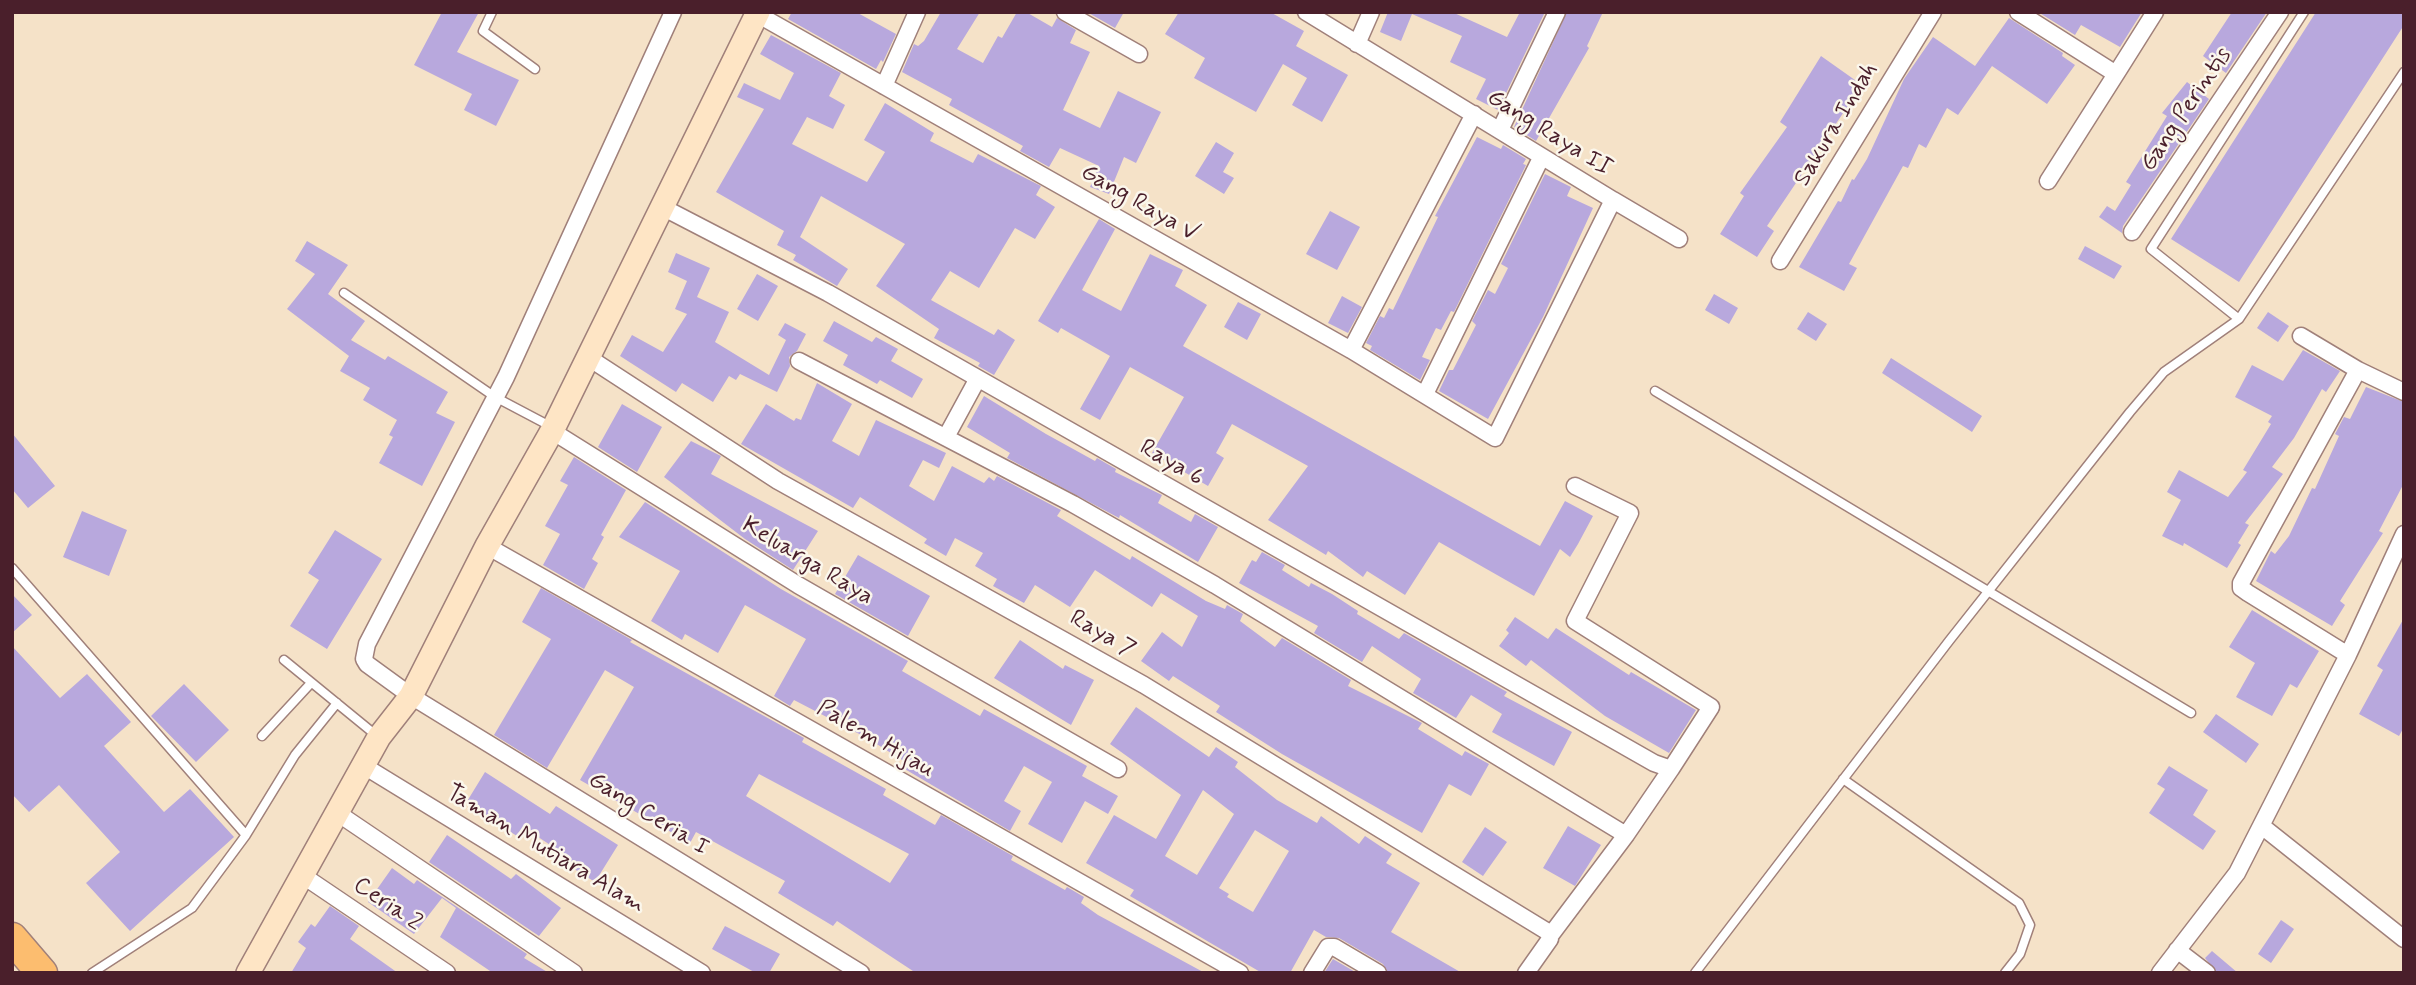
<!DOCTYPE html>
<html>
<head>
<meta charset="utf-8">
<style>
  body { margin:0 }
  #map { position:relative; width:2416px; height:985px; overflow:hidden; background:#f5e2c8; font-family:Mynerve,sans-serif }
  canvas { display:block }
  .frame { position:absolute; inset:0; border:14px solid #4a1f2b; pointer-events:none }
</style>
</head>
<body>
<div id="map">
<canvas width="2416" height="985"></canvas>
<div class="frame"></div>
</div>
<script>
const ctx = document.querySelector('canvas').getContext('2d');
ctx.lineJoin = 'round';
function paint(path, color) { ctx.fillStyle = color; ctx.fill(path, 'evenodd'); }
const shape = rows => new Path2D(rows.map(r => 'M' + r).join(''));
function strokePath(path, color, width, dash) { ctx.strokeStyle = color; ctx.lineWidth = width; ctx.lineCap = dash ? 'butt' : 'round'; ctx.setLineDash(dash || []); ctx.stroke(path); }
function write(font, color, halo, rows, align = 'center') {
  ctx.font = font + ' Mynerve,sans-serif'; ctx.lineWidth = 5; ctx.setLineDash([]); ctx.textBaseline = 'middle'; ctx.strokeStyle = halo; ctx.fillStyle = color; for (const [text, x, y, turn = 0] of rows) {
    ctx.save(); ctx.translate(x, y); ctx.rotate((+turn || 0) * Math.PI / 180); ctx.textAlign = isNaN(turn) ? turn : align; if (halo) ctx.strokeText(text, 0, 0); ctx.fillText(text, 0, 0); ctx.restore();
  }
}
paint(shape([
  [442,12,479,12,457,52,519,80,496,126,464,110,472,94,414,65],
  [792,12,856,12,896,34,883,62,881,60,876,69,788,19],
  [941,12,980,12,957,49,983,63,998,36,1002,38,1017,12,1026,12,1052,27,1057,18,1076,30,1070,43,1090,52,1063,110,1100,128,1118,91,1161,112,1136,163,1124,157,1109,194,1090,187,1099,166,1060,148,1049,167,1020,151,1023,146,949,105,952,99,902,72,914,44,918,46,924,41],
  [1087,12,1124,12,1115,28],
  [1179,12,1270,12,1304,31,1296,46,1348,75,1322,122,1292,105,1307,78,1283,64,1256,112,1194,78,1205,58,1165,34],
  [1388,12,1452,12,1507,37,1520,12,1545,12,1498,110,1476,99,1486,79,1450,62,1462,36,1412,14,1401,41,1380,32],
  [1567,12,1603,12,1587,46,1589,48,1536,141,1514,127],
  [2038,12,2142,12,2120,47,2081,25,2075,35],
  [2232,12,2267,12,2226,73,2203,56],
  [2316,12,2404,12,2404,25,2239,282,2171,239],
  [2009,18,2063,53,2062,56,2075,65,2047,104,1992,66,1958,115,1947,108,1926,148,1919,144,1908,168,1903,166,1849,264,1857,268,1844,291,1799,267,1838,201,1841,202,1852,179,1854,180,1867,159,1904,79,1933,37,1975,66],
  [771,35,841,73,829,96,845,105,833,129,807,117,792,144,867,182,885,152,864,140,885,103,934,133,930,141,973,163,978,154,1041,186,1036,195,1055,207,1035,239,1015,228,979,288,950,271,931,300,994,335,998,329,1015,340,994,375,978,366,980,363,934,338,939,329,876,286,905,244,821,196,800,237,848,269,837,286,793,260,796,255,777,245,784,231,716,192,764,109,737,97,744,83,780,100,794,73,760,54],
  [1821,56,1862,85,1767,226,1774,231,1757,257,1720,234,1744,196,1740,193,1787,127,1780,122],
  [2187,82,2209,99,2123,226,2122,233,2099,217,2107,206,2115,211,2131,185,2126,182,2167,116,2162,113],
  [1477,137,1501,149,1503,145,1526,159,1523,164,1526,165,1454,312,1451,311,1441,330,1436,328,1422,357,1430,360,1420,380,1370,350,1372,346,1366,343,1380,316,1384,318,1389,308,1393,310,1438,217,1435,216],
  [1216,142,1234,153,1223,172,1234,178,1224,194,1195,176],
  [1545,174,1571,187,1567,196,1593,208,1543,317,1488,419,1439,391,1449,370,1453,370,1476,325,1472,321,1488,290,1495,294,1508,268,1501,264],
  [1330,211,1360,227,1337,270,1306,254],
  [1099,219,1115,229,1082,290,1121,311,1150,254,1183,270,1175,286,1207,305,1183,346,1540,546,1565,501,1593,516,1578,544,1570,557,1560,549,1534,596,1439,542,1405,595,1367,571,1363,577,1328,551,1326,555,1268,520,1308,466,1232,424,1216,453,1224,458,1208,486,1152,453,1184,397,1130,367,1100,420,1080,409,1110,356,1061,328,1058,333,1038,321],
  [307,241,348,265,328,294,365,321,351,340,385,360,388,356,448,392,436,413,455,422,422,486,379,463,393,437,389,435,397,420,363,400,370,388,340,371,349,356,287,309,315,274,295,261],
  [2085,246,2122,266,2114,279,2078,259],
  [676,253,710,268,697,297,729,312,715,342,769,375,786,340,778,335,785,323,806,334,797,351,789,357,790,366,777,392,740,374,736,380,729,376,713,402,682,383,676,392,620,356,632,335,663,352,687,314,675,309,687,281,668,272],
  [757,274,778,286,758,321,737,309],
  [1714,294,1738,308,1729,324,1705,310],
  [1342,296,1362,307,1348,333,1328,323],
  [1238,302,1261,314,1247,340,1224,327],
  [1808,312,1827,324,1816,341,1797,329],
  [2268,312,2289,326,2278,342,2257,328],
  [834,321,872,342,876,337,898,349,891,361,923,379,912,398,880,380,877,384,843,365,848,355,823,341],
  [2303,350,2340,371,2326,392,2322,389,2294,438,2272,467,2283,474,2245,523,2249,525,2238,543,2241,545,2227,568,2184,543,2183,546,2162,536,2181,500,2167,492,2179,470,2228,497,2247,472,2243,470,2271,424,2268,422,2272,416,2235,397,2252,365,2283,381],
  [1891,358,1982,416,1972,432,1882,373],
  [817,383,852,404,832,441,859,456,876,420,946,453,939,468,923,460,909,486,934,501,952,466,984,483,989,477,994,481,997,476,1061,510,1057,516,1130,560,1132,556,1206,601,1225,609,1227,605,1243,614,1240,621,1275,647,1282,638,1351,680,1348,686,1422,723,1418,729,1462,756,1465,751,1489,764,1471,796,1449,784,1422,833,1282,754,1216,712,1220,706,1173,676,1169,681,1141,661,1162,632,1182,647,1198,616,1161,593,1152,607,1095,570,1070,607,1035,585,1024,603,993,586,997,579,975,566,983,553,955,538,946,556,924,543,927,539,860,497,853,508,741,444,766,404,794,421,796,418,801,420],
  [2366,387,2404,402,2404,483,2379,531,2383,533,2340,601,2345,605,2332,626,2256,581,2271,551,2275,554,2289,536,2312,488,2315,489,2339,436,2335,434,2344,417,2350,419],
  [984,396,1046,434,1095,461,1097,458,1116,469,1115,472,1162,495,1158,503,1191,522,1195,514,1218,527,1198,562,1120,515,1119,518,1007,458,1010,453,967,427],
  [622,404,662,427,637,472,598,447],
  [12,433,55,486,28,508,12,489],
  [691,441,721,456,711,474,818,531,793,570,745,539,664,477],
  [574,457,626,490,601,535,604,537,592,559,598,563,584,589,543,565,560,534,545,526,568,485,560,481],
  [645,502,781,589,908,661,902,671,980,716,984,709,1087,766,1082,776,1118,796,1108,814,1085,801,1062,843,1028,824,1052,782,1024,766,1004,801,1021,811,1010,831,903,768,907,763,867,738,794,700,790,706,774,696,806,639,745,605,718,653,685,634,682,640,651,621,680,571,619,537],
  [82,511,127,530,109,576,63,557],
  [335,530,382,559,327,649,290,626,319,580,308,573],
  [1262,552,1285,565,1282,570,1309,587,1311,583,1332,594,1358,611,1357,614,1399,639,1404,633,1507,692,1504,696,1572,732,1554,766,1492,732,1502,714,1471,695,1456,718,1413,693,1421,679,1372,646,1362,662,1314,633,1318,626,1239,583,1252,560,1256,562],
  [858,555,930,596,908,636,835,594],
  [541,588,632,640,630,642,804,738,802,742,886,789,883,795,935,825,941,815,1013,856,1011,860,1065,890,1067,887,1084,897,1081,903,1098,915,1205,973,916,973,837,921,833,926,778,893,785,881,696,832,690,843,580,780,634,687,605,670,547,768,494,735,551,639,522,622],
  [759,774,909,854,890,883,746,796],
  [12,594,32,615,12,633],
  [2252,610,2319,651,2297,688,2290,684,2272,716,2236,697,2255,663,2229,647],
  [1515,617,1548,639,1556,628,1629,675,1631,672,1696,710,1669,753,1605,716,1531,660,1526,666,1499,646,1509,633,1506,630],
  [2404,618,2404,727,2399,736,2359,714,2383,670,2377,666],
  [1020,640,1063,669,1065,665,1094,680,1071,725,994,678],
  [12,646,60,698,87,674,131,722,104,746,164,812,190,789,234,837,130,931,86,883,120,852,59,785,29,812,12,794],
  [184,684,229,730,196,762,151,716],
  [1136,707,1209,757,1216,747,1238,762,1235,767,1277,800,1317,823,1321,816,1359,844,1365,836,1392,854,1386,863,1420,883,1391,932,1462,973,1388,973,1383,964,1339,938,1326,937,1314,930,1290,973,1262,973,1130,896,1134,890,1086,863,1114,815,1156,839,1181,795,1110,744],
  [1203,790,1234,814,1197,875,1165,856],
  [1255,830,1289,851,1253,912,1227,897,1229,894,1219,888],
  [2216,714,2259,744,2246,763,2203,732],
  [2169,766,2208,790,2193,815,2216,831,2203,850,2149,813,2165,789,2157,784],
  [485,772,550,814,556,806,618,845,595,882,563,862,567,856,526,829,520,838,466,803],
  [1568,826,1601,845,1575,886,1543,868],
  [1485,827,1507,842,1483,876,1462,862],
  [447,835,511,879,516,874,561,908,539,936,429,862],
  [392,868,414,884,417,880,527,954,524,958,549,973,493,973,440,937,456,908,442,898,414,934,368,902],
  [330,906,359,926,350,939,398,973,291,973,306,948,298,942,311,924,315,927],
  [2281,920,2294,929,2271,963,2258,954],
  [725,926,780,954,769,973,756,973,712,949],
  [2212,951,2238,973,2217,973,2205,958],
  [1333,959,1357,973,1324,973]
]), '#b8a8dd');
const lane = shape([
  [492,12,483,31,535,69],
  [344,293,495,397,550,426],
  [2239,319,2151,249,2304,12],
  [1655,391,2191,713],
  [12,568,246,835],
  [284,660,377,736],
  [262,736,311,683],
  [1843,779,2019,903,2030,925,2020,954,2005,973],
  [92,973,192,908,246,835,295,755,337,703],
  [1695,973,1949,641,2130,412,2164,372,2239,319,2404,72]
]);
const street = shape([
  [673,12,506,377,367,644,364,659,367,664,411,696,861,973],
  [1065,12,1139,54],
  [2018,12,2116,74,2155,12],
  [757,14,1351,350,1495,438,1613,200,1306,12],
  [1357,44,1371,12],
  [884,86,917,12],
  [1500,130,1557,12],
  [2048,181,2116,74],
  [1613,200,1679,239],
  [664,208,828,293,1654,763,1671,769,1626,835],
  [2132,232,2280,12],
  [1780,261,1933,12],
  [2301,336,2358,370,2404,392],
  [1351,350,1474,114],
  [589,358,778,481,1144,685,1548,932,1550,939,1526,973],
  [799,361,1073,504,1215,585,1626,835,1550,936],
  [1425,394,1541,158],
  [552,431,798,585,1118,769],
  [946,437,977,380],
  [1575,486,1630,513,1575,621,1711,707,1671,769],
  [487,546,1240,973],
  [2348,655,2404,534],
  [364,766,702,973],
  [336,812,574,973],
  [2263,827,2404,939],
  [302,875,447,973],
  [2177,950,2207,973],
  [1312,973,1328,947,1334,947,1378,973],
  [2160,973,2237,873,2348,655,2248,593,2241,588,2241,583,2358,370]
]);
const secondary = shape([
  [248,973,379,737,411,696,487,546,552,431,758,12]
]);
const highway = shape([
  [12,938,42,973]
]);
strokePath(lane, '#a0807a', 11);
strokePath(street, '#a0807a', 19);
strokePath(secondary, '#a0807a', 26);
strokePath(highway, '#a0807a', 33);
strokePath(lane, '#fff', 8);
strokePath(street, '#fff', 16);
strokePath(secondary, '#fee5c5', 23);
strokePath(highway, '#fcbd6f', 30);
write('24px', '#4a1f2b', '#fbf7ec', [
  ["Gang Perintis",2187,110,-56],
  ["Sakura Indah",1837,125,-59],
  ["Gang Raya II",1549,134,32],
  ["Gang Raya V",1139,204,30],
  ["Raya 6",1171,464,30],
  ["Keluarga Raya",807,562,31],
  ["Raya 7",1102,635,30],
  ["Palem Hijau",875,740,30],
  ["Gang Ceria I",648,815,32],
  ["Taman Mutiara Alam",545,850,31],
  ["Ceria 2",387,905,34]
]);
</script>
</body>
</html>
